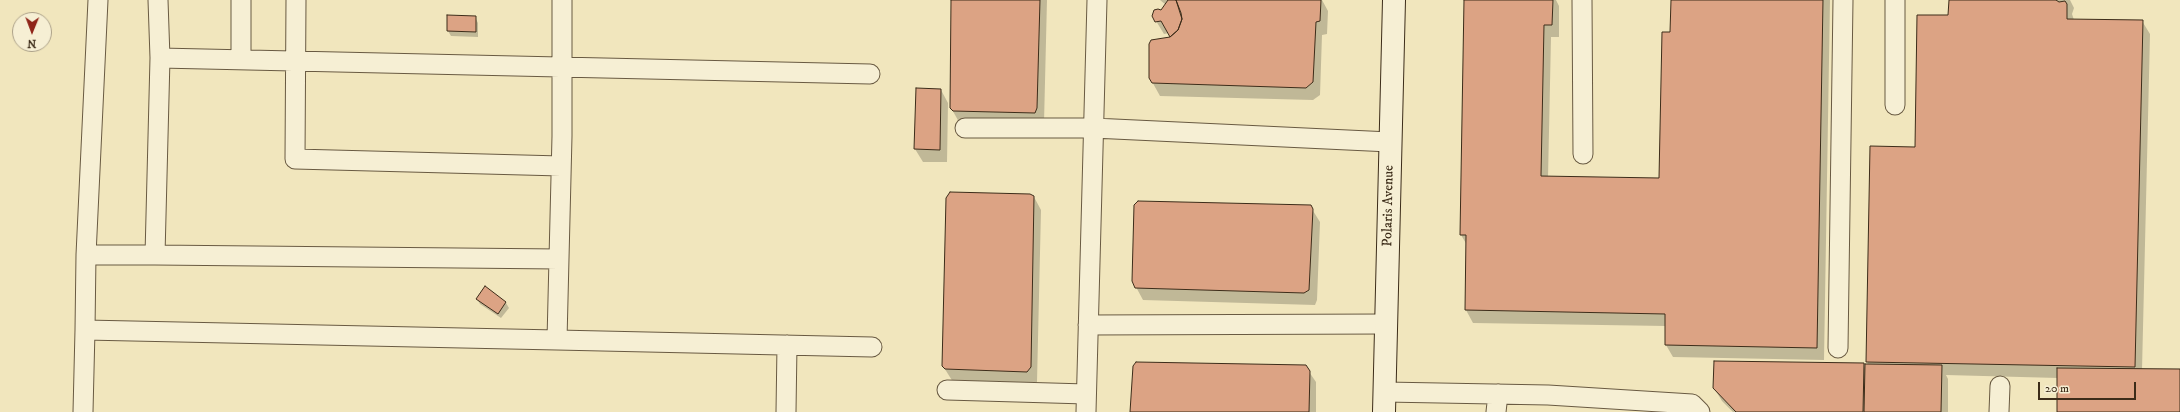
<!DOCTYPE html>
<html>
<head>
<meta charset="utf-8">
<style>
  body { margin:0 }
  #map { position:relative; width:2180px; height:412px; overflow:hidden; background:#f1e6bd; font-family:"IM FELL DW Pica",serif }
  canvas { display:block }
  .north { position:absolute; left:12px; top:12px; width:40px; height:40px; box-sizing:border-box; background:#f6efd4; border:1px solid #aca189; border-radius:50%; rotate:181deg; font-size:11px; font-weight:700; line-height:16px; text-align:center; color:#3c2c19 }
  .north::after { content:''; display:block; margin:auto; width:14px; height:18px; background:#8f2418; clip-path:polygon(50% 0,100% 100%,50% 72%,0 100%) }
  .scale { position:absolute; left:2038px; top:382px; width:98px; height:18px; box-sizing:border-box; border:2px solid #3c2c19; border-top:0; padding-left:5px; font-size:12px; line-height:14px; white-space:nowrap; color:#3c2c19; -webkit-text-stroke:3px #f6efd4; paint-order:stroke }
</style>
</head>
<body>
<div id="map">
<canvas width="2180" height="412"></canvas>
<div class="north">N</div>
<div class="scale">20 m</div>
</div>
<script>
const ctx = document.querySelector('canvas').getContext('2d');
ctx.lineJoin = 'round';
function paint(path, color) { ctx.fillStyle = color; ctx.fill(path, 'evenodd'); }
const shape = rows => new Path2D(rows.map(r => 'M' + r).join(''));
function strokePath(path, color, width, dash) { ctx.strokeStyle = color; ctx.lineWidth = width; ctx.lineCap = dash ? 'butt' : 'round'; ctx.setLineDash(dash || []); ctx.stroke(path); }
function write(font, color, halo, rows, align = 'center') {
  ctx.font = font + ' "IM FELL DW Pica",serif'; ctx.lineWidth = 3.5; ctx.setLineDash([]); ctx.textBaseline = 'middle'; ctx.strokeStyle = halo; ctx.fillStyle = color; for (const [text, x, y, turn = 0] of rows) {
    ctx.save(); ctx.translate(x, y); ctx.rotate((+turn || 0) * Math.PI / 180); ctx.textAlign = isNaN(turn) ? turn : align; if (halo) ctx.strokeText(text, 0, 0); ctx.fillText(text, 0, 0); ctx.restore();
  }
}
paint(shape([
  [952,0,1047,0,1044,123,959,122,950,106],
  [1160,0,1322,0,1328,11,1327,34,1322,35,1320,95,1313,100,1160,96,1150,78,1171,37,1169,33,1164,34,1153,16,1161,12,1166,5],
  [1465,0,1556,0,1559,6,1559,37,1551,37,1548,178,1660,179,1671,33,1672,0,1830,0,1824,360,1673,357,1666,345,1666,326,1473,323,1466,310,1467,245,1461,235],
  [1951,0,2070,0,2074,8,2072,14,2074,20,2142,21,2150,34,2142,370,2180,370,2180,412,2058,412,2058,378,1946,375,1948,379,1948,412,1733,412,1722,401,1714,388,1863,364,1866,370,1916,148,1949,16],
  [475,17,478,23,478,37,451,36,448,31],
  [941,90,948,103,947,162,923,162,915,149],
  [1034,197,1041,210,1037,382,1034,384,953,382,943,366],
  [1310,206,1320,222,1317,300,1315,305,1143,300,1136,287],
  [485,288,506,303,509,308,501,318,480,304,477,299],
  [1305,366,1316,382,1316,412,1131,412]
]), '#0003');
const building = shape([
  [951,0,1040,0,1037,108,1035,113,953,111,950,108,951,0],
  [1168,0,1176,0,1181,13,1182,19,1178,30,1170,37,1161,21,1155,22,1152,16,1154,10,1158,9,1161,10,1168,0],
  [1176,0,1321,0,1320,21,1316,22,1313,82,1306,88,1152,83,1149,78,1149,44,1151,40,1170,37,1178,30,1182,19,1176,0],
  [1464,0,1553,0,1552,25,1544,25,1541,176,1659,178,1662,32,1670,32,1671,0,1823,0,1817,348,1665,345,1665,314,1465,310,1466,235,1460,235,1464,0],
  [2056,0,2059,2,2065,1,2067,4,2067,19,2143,20,2135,367,1866,362,1870,146,1915,147,1917,15,1948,15,1949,0,2056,0],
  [447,15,476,16,476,32,447,31,447,15],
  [916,88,941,89,940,150,914,149,916,88],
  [950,192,1030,194,1034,196,1031,367,1027,372,945,369,942,366,946,198,950,192],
  [1138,201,1311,205,1313,209,1309,290,1304,293,1135,288,1132,281,1134,205,1138,201],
  [485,286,506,302,498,314,476,299,485,286],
  [1714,361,1864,363,1863,412,1736,412,1713,388,1714,361],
  [1136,362,1306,365,1310,371,1309,412,1130,412,1133,366,1136,362],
  [1865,364,1942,365,1941,412,1864,412,1865,364],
  [2057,368,2180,369,2180,412,2057,412,2057,368]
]);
paint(building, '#dca384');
strokePath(building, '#3c2c19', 1);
const lane = shape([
  [158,0,160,58],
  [241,0,241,60],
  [296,0,295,159,561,166],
  [562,0,562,136,557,340,872,347],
  [1582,0,1583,154],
  [1895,105,1895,0],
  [965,128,1093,128,1390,142],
  [86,255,98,0],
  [559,259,155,255,160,58,870,74],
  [1088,325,1386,324],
  [85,330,86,255,155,255],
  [1838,348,1843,0],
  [947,390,1086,394],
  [1385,392,1548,395,1692,404,1700,412],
  [83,412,85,330,557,340],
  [786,412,787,345],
  [1086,412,1097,0],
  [1496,412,1498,394],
  [1999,412,2000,386]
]);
const secondary = shape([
  [1384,412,1394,0]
]);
strokePath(lane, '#695a42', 21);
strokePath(secondary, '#3c2c19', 24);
strokePath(lane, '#f6efd4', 19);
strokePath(secondary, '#f6efd4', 22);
write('14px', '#3c2c19', '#f6efd4', [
  ["Polaris Avenue",1389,206,-89]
]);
</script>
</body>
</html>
